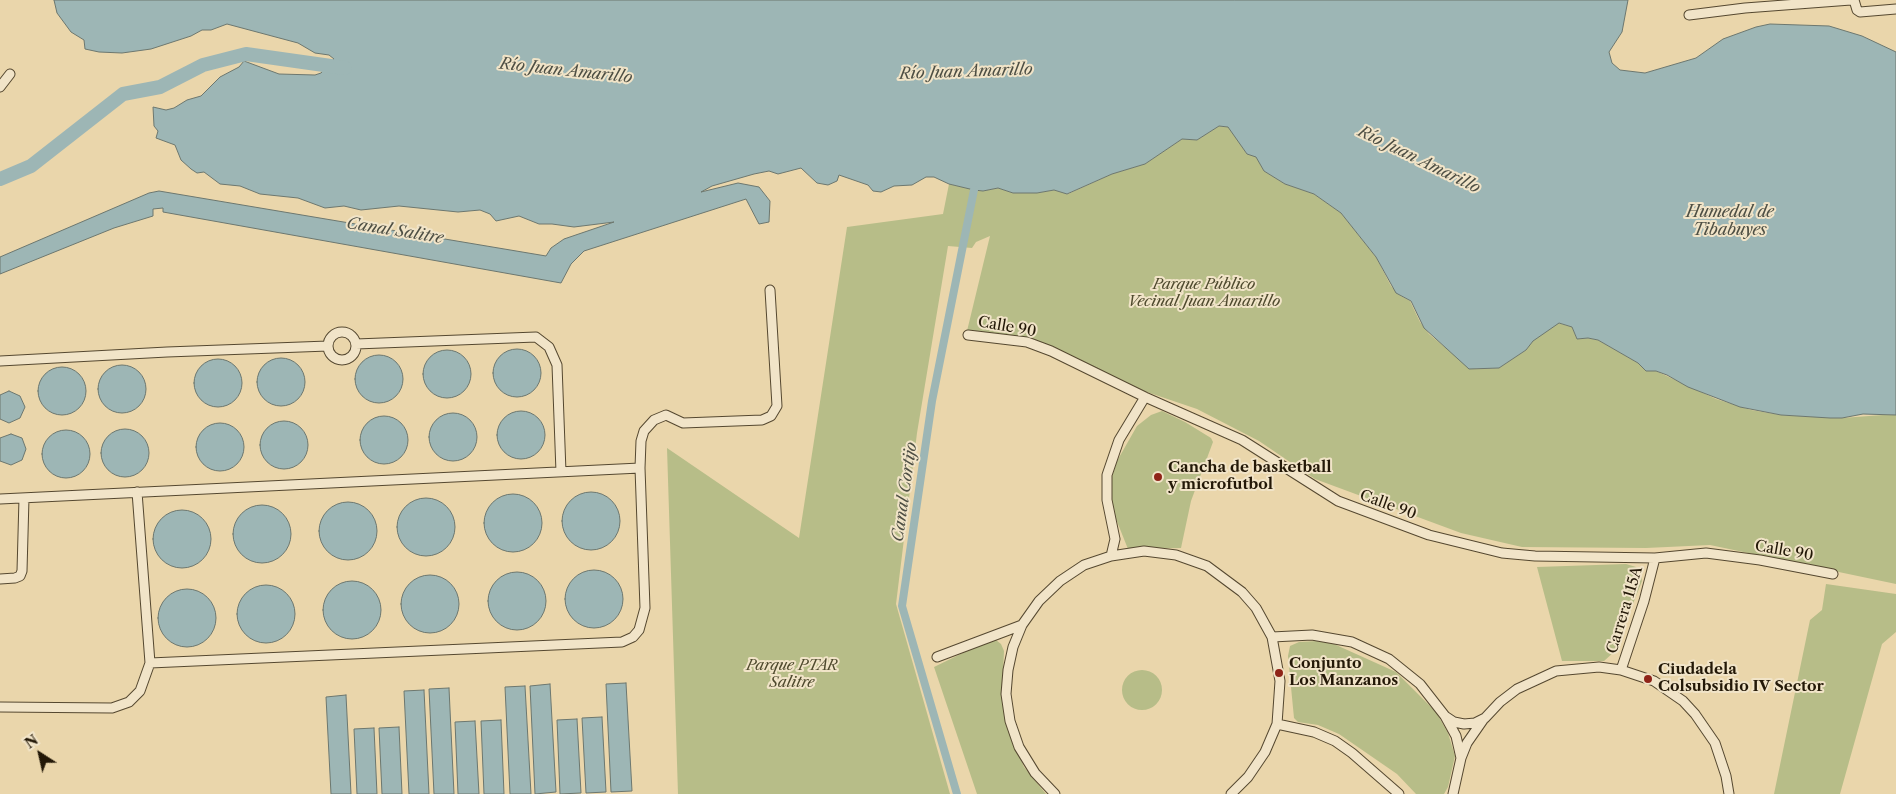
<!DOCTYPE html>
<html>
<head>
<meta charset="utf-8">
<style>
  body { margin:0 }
  #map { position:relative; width:1896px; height:794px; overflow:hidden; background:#ead6ab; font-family:"Libre Caslon Text",serif }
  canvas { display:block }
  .north { position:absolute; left:15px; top:729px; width:50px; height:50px; -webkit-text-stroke:4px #f1e4c8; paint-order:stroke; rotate:325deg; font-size:14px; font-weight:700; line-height:20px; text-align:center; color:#231807 }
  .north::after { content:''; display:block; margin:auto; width:18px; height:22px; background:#231807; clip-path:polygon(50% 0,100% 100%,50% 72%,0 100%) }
</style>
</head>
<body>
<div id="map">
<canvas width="1896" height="794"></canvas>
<div class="north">N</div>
</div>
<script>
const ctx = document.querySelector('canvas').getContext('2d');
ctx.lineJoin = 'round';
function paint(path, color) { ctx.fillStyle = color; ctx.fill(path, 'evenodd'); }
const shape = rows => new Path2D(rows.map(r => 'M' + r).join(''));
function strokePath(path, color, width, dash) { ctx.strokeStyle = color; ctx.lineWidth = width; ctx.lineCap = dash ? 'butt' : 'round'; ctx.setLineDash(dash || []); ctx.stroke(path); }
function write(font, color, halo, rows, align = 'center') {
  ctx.font = font + ' "Libre Caslon Text",serif'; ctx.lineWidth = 4; ctx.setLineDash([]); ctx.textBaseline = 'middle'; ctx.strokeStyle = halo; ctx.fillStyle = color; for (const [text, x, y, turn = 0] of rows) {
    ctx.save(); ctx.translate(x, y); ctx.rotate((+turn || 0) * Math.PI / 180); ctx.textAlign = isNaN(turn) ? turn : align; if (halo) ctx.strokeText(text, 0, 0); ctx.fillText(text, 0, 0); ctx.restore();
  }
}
paint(shape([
  [1219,126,1229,127,1247,154,1256,156,1264,171,1285,184,1314,194,1341,213,1376,257,1391,286,1401,296,1410,301,1420,322,1429,334,1458,358,1476,369,1499,368,1526,350,1532,341,1558,323,1572,327,1577,339,1588,338,1598,340,1638,363,1646,371,1656,371,1716,399,1751,410,1781,415,1842,418,1896,414,1896,584,1710,545,1646,548,1522,547,1461,533,1315,479,1259,441,1197,409,1135,388,1082,361,1033,341,1007,335,967,331,990,236,976,242,972,248,948,246,917,433,896,604,950,794,678,794,667,448,799,538,847,227,943,214,949,184,982,191,998,188,1014,193,1037,193,1054,190,1068,194,1112,174,1145,164,1182,139,1197,140],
  [1162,411,1185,422,1211,438,1213,442,1191,501,1181,548,1128,549,1112,509,1111,480,1117,461,1137,426,1151,415],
  [1626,564,1636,567,1641,574,1642,581,1614,652,1604,661,1562,661,1537,567],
  [1826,584,1896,594,1896,632,1882,644,1840,794,1774,794,1810,620,1822,610],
  [996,640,1001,644,1004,651,1002,696,1011,736,1024,767,1046,794,977,794,934,667,973,648],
  [1317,641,1334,644,1396,672,1436,712,1448,733,1455,756,1448,787,1444,794,1416,794,1397,774,1339,734,1318,725,1298,722,1294,718,1288,656,1290,646,1299,642],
  '1122 690a20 20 0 1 1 40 0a20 20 0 1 1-40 0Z'
]), '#b7bd88');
const water = shape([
  [54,0,1628,0,1622,32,1609,52,1612,63,1620,70,1645,73,1696,58,1723,39,1756,27,1770,24,1829,26,1862,36,1896,52,1896,415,1863,414,1842,418,1830,418,1781,415,1740,407,1688,387,1667,375,1656,371,1646,371,1638,363,1598,340,1588,338,1577,339,1572,327,1559,323,1533,341,1526,350,1499,368,1469,369,1424,328,1411,301,1396,293,1376,257,1341,213,1314,194,1285,184,1264,171,1256,157,1247,154,1228,127,1219,126,1197,140,1182,139,1145,164,1112,174,1067,194,1054,190,1037,193,1013,193,998,188,983,191,974,190,949,184,934,177,926,177,912,185,894,186,881,192,873,191,868,185,839,175,837,181,828,185,817,183,801,168,778,174,769,171,754,174,712,186,701,192,738,183,759,187,770,201,769,222,759,224,746,199,584,251,571,264,561,283,163,212,163,208,153,209,153,216,114,228,0,274,0,257,149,193,159,191,546,256,551,248,564,239,614,222,574,227,552,224,539,224,519,216,496,221,490,214,480,210,458,212,399,206,361,210,344,206,325,208,298,198,260,194,240,186,220,184,204,172,197,173,191,169,181,160,175,145,156,138,158,131,154,126,153,107,166,110,174,108,187,100,201,96,220,77,239,67,244,61,279,74,315,75,321,73,334,59,329,55,315,53,298,43,227,24,211,30,202,30,191,36,151,49,122,53,99,52,85,49,84,40,71,32,57,13,54,0],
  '493 373a24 24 0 1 1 48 0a24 24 0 1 1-48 0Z',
  '423 374a24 24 0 1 1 48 0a24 24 0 1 1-48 0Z',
  '355 379a24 24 0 1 1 48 0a24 24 0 1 1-48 0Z',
  '257 382a24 24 0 1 1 48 0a24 24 0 1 1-48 0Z',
  '194 383a24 24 0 1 1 48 0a24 24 0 1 1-48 0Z',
  '98 389a24 24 0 1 1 48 0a24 24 0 1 1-48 0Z',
  '38 391a24 24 0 1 1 48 0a24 24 0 1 1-48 0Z',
  [9,391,20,396,25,407,20,418,9,423,0,419,0,395,9,391],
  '497 435a24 24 0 1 1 48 0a24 24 0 1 1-48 0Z',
  '429 437a24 24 0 1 1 48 0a24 24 0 1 1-48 0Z',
  '360 440a24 24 0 1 1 48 0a24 24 0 1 1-48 0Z',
  '260 445a24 24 0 1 1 48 0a24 24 0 1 1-48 0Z',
  '196 447a24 24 0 1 1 48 0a24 24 0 1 1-48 0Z',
  '101 453a24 24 0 1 1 48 0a24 24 0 1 1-48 0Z',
  '42 454a24 24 0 1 1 48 0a24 24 0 1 1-48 0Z',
  [11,434,22,438,26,449,22,460,11,465,0,461,0,438,11,434],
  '562 521a29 29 0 1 1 58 0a29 29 0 1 1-58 0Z',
  '484 523a29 29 0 1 1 58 0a29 29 0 1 1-58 0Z',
  '397 527a29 29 0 1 1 58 0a29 29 0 1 1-58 0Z',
  '319 531a29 29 0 1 1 58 0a29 29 0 1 1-58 0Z',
  '233 534a29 29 0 1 1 58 0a29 29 0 1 1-58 0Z',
  '153 539a29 29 0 1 1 58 0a29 29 0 1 1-58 0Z',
  '565 599a29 29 0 1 1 58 0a29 29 0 1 1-58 0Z',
  '488 601a29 29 0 1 1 58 0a29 29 0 1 1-58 0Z',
  '401 604a29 29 0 1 1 58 0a29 29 0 1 1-58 0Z',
  '323 610a29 29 0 1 1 58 0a29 29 0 1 1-58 0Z',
  '237 614a29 29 0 1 1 58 0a29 29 0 1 1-58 0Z',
  '158 618a29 29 0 1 1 58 0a29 29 0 1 1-58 0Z',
  [626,683,632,791,611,792,606,684,626,683],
  [550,684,556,792,535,794,530,686,550,684],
  [525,686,531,794,510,794,505,687,525,686],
  [449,688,454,794,434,794,429,689,449,688],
  [424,690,429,794,409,794,404,691,424,690],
  [346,695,351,794,331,794,326,697,346,695],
  [602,717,606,792,586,793,582,718,602,717],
  [577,719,581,793,560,794,557,720,577,719],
  [501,720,504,794,484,794,481,721,501,720],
  [475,721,479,794,458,794,455,722,475,721],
  [399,727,402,794,382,794,379,728,399,727],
  [374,728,377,794,357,794,354,729,374,728]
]);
paint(water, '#9db6b5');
strokePath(water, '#6c776f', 1);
strokePath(shape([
  [957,794,902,606,932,401,974,190]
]), '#9db6b5', 8);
strokePath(shape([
  [0,179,31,166,123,94,160,87,203,65,246,54,345,68]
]), '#9db6b5', 14);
const minor = shape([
  [1854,0,1857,10,1860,12,1896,9],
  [1689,15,1745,8,1851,0],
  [0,87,10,74],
  '328 346a14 14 0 1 1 28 0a14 14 0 1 1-28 0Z',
  [968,335,1027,342,1051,351,1145,397,1242,440,1338,501,1429,535,1502,553,1535,556,1655,558,1706,553,1760,560,1833,574],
  [356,344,536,337,549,347,557,365,561,472],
  [0,361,167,352,328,346],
  [137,492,150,663,622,642,633,637,639,630,645,608,640,468,641,441,644,431,654,420,666,415,683,423,762,420,771,416,777,406,770,290],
  [0,499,640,468],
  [1111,556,1115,539,1107,500,1107,475,1119,440,1145,397],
  [0,579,15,578,20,576,22,571,24,498],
  [1272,637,1312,635,1352,642,1389,659,1420,684,1445,716,1456,736,1461,758],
  [937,657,1022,625],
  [1621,670,1644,601,1655,558],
  [0,707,112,708,129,702,140,691,150,663],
  [1445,716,1454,722,1464,724,1475,723,1485,718,1500,702,1517,689,1556,671,1599,667,1621,670,1654,681,1683,701,1695,714,1715,743,1726,776,1729,794],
  [1277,724,1314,732,1335,741,1352,753,1399,794],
  [1055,794,1035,773,1019,747,1010,721,1006,694,1008,670,1013,647,1022,625,1039,601,1060,581,1084,565,1111,556,1144,551,1176,555,1207,566,1242,592,1256,608,1272,637,1280,681,1277,724,1265,752,1248,777,1231,794],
  [1453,794,1461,758,1467,743,1483,720]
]);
strokePath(minor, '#554830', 11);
strokePath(minor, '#f1e4c8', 9);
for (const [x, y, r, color] of [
  [1158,477,5,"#8f2418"],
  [1279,673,5,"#8f2418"],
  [1648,679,5,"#8f2418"]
]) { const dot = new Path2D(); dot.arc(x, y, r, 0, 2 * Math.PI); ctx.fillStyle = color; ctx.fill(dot); strokePath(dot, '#f1e4c8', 2); }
write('italic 15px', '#4f4a2e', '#f1e4c8', [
  ["Parque Público",1204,285],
  ["Vecinal Juan Amarillo",1204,302],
  ["Parque PTAR",792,666],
  ["Salitre",792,683]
]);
write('15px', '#231807', '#f1e4c8', [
  ["Calle 90",1007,327,10],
  ["Calle 90",1388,505,20],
  ["Calle 90",1784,551,10],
  ["Carrera 115A",1625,610,-73]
]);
write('bold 15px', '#231807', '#f1e4c8', [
  ["Cancha de basketball",1168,468],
  ["y microfutbol",1168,485],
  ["Conjunto",1289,664],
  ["Los Manzanos",1289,681],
  ["Ciudadela",1658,670],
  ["Colsubsidio IV Sector",1658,687]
], 'left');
write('italic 16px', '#4e4f44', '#f1e4c8', [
  ["Río Juan Amarillo",566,71,6],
  ["Río Juan Amarillo",966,72,-2],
  ["Río Juan Amarillo",1419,160,26],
  ["Humedal de",1730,212],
  ["Tibabuyes",1730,230],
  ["Canal Salitre",395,231,9],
  ["Canal Cortijo",905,492,-82]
]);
</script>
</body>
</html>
